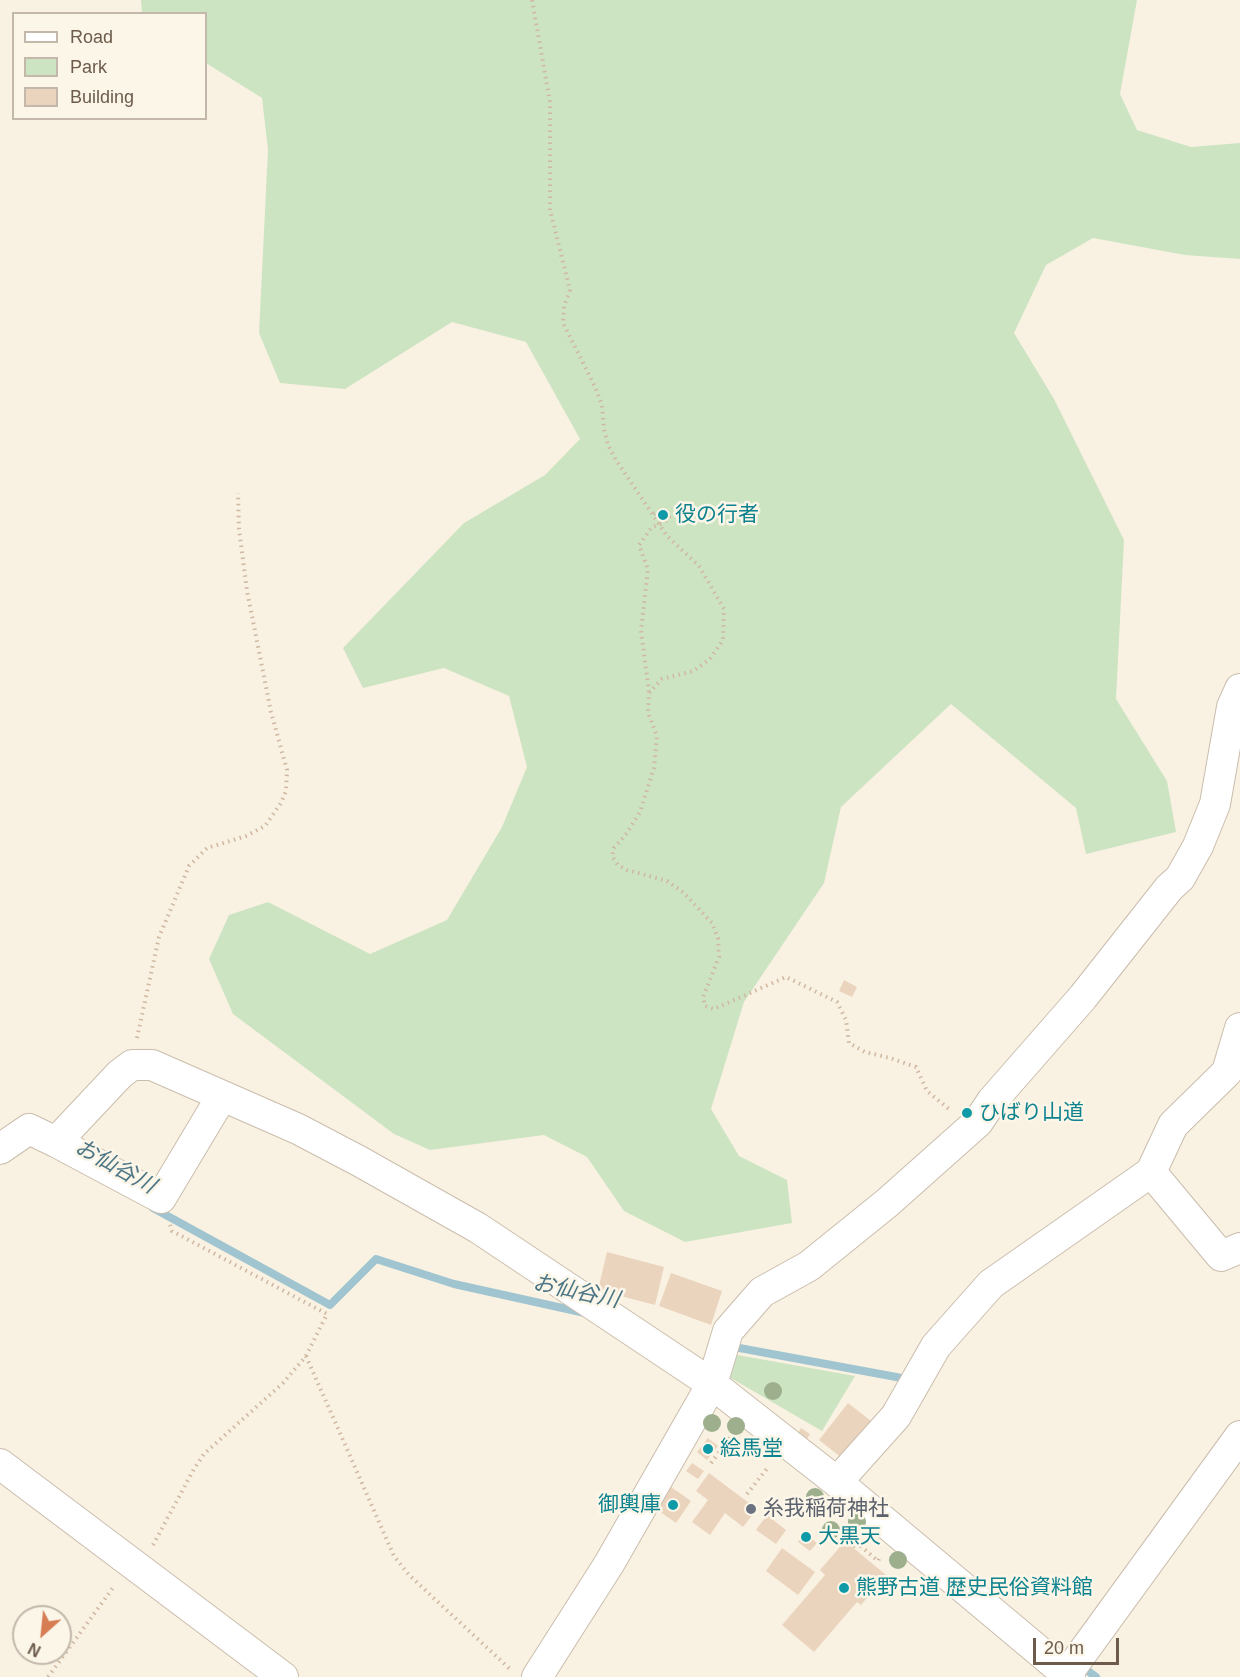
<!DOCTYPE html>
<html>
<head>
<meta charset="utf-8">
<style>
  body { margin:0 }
  #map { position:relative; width:1240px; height:1677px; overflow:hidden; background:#f9f2e2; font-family:Arial,sans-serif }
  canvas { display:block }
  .legend { position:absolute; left:12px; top:12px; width:195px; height:108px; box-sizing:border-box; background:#fcf6e8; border:2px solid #c3b8aa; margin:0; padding:8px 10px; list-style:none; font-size:18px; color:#6d5b4c }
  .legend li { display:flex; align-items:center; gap:12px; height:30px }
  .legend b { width:30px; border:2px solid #c3b8aa }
  .north { position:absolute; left:12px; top:1605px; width:60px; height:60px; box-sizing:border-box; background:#fcf6e8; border:2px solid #c3b8aa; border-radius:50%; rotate:207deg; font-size:16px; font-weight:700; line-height:24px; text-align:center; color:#6d5b4c }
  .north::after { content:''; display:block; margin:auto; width:21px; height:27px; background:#d67d54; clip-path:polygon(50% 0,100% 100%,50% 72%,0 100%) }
  .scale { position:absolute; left:1033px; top:1638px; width:86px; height:27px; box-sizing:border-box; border:3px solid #6d5b4c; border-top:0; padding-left:8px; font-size:18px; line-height:21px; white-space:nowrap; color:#6d5b4c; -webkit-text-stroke:4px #fcf6e8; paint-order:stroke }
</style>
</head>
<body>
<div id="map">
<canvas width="1240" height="1677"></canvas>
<ul class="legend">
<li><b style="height:8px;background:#fff"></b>Road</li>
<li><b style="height:16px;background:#cde4c3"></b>Park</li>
<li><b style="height:16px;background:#ebd4bd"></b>Building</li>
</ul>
<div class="north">N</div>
<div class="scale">20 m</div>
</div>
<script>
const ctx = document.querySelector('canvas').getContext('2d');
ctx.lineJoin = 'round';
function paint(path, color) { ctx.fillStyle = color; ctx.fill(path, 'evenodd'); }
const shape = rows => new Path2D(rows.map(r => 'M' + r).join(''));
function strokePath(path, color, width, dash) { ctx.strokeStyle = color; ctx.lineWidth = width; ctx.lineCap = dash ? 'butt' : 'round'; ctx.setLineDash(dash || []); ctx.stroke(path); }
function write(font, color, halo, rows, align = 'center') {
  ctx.font = font + ' Arial,"Noto Sans JP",sans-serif'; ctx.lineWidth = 5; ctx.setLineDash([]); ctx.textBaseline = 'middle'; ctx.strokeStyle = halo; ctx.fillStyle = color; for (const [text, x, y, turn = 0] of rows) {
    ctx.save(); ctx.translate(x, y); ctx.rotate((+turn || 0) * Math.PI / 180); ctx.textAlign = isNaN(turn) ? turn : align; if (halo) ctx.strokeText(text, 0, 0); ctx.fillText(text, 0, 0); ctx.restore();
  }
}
paint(shape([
  [141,0,1137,0,1120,94,1137,130,1191,147,1240,143,1240,259,1185,255,1093,238,1046,265,1014,333,1054,399,1124,540,1116,699,1167,781,1176,832,1086,854,1076,808,951,704,841,807,824,883,744,1002,711,1109,739,1156,787,1180,792,1223,685,1242,624,1211,587,1157,544,1135,430,1150,394,1134,233,1014,209,959,229,915,268,902,370,954,447,920,502,827,527,767,509,696,444,668,363,688,343,648,464,523,545,475,580,439,526,342,452,322,345,389,280,383,259,333,268,150,262,98,206,63,206,14,142,13],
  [732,1354,855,1376,822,1431,729,1377]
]), '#cde4c3');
strokePath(shape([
  [153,1208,330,1305,376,1259,454,1284,585,1313],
  [734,1347,907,1379],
  [1080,1665,1096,1677]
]), '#a1c5d0', 8);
paint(shape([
  [844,980,857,987,852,997,839,991],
  [607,1252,664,1267,655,1305,598,1290],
  [671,1273,722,1291,711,1325,659,1306],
  [848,1403,871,1421,842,1458,819,1440],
  [801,1428,810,1434,806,1441,797,1435],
  [708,1438,718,1446,707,1460,697,1452],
  [692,1463,704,1471,698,1479,686,1471],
  [709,1473,757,1509,743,1527,725,1513,710,1535,692,1522,708,1500,696,1491],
  [671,1487,691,1501,676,1523,656,1509],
  [767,1515,786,1530,776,1544,756,1530],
  [805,1533,817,1543,810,1551,798,1542],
  [845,1541,886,1575,861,1605,857,1602,814,1652,782,1625,825,1575,820,1570],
  [782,1548,815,1572,798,1595,766,1571]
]), '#ebd4bd');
const minor = shape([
  [56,1142,161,1198,222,1096],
  [0,1149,29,1129,56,1142,120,1074,132,1065,152,1065,298,1129,359,1161,478,1228,712,1384,837,1482,1070,1677],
  [1151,1172,1221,1256,1240,1248],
  [0,1464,283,1677],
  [837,1482,896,1416,936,1346,991,1284,1151,1172,1173,1125,1227,1072,1240,1028],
  [1067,1674,1240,1436],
  [537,1677,609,1564,712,1384,728,1331,762,1292,809,1266,887,1203,978,1122,992,1101,1083,997,1169,888,1180,878,1198,846,1215,804,1232,707,1240,689]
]);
strokePath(minor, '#cabdad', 32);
strokePath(shape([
  [532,0,550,102,550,210,570,290,564,306,563,323,595,387,602,405,604,429,608,445,616,460,667,536,699,566,724,609,723,640,710,659,693,671,662,679,649,693,648,713,657,736,654,768,640,812,627,833,614,848,612,856,618,865,627,870,667,881,683,892,712,923,718,938,719,957,703,997,705,1006,714,1009,786,977,837,1002,846,1020,849,1043,865,1052,890,1058,916,1067,927,1091,950,1110],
  [649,692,641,631,648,569,639,545,652,527,664,523,669,517,662,510,653,514],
  [137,1038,159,937,189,866,207,848,246,836,265,826,281,803,286,791,287,770,271,712,247,591,239,529,238,493],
  [306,1356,394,1556,409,1575,511,1670],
  [711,1463,732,1435],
  [747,1494,769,1466],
  [856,1542,878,1561,881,1555],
  [153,1545,194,1469,204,1454,283,1383,306,1356,327,1314,172,1231,170,1225],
  [853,1547,860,1537],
  [48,1677,115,1585]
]), '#cfb7a1', 4, [1.5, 4.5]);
strokePath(minor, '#fff', 30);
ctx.fillStyle = '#9daf8d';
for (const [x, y] of [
  [773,1391],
  [712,1423],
  [736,1426],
  [815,1497],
  [857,1522],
  [831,1530],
  [898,1560]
]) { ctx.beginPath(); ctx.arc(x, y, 9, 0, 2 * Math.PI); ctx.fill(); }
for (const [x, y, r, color] of [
  [663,515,6,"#0f9aa8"],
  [967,1113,6,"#0f9aa8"],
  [708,1449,6,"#0f9aa8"],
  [673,1505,6,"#0f9aa8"],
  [751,1509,6,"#6b7280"],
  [806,1537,6,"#0f9aa8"],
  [844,1588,6,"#0f9aa8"]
]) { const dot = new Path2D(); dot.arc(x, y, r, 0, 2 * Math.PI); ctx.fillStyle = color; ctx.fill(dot); strokePath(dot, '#fcf6e8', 2); }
write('21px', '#0d838f', '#fcf6e8', [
  ["役の行者",675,515],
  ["ひばり山道",979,1113],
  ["絵馬堂",720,1449],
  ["御輿庫",661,1505,"right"],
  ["大黒天",818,1537],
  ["熊野古道 歴史民俗資料館",856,1588]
], 'left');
write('21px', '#5b616d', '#fcf6e8', [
  ["糸我稲荷神社",763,1509]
], 'left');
write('italic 22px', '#4c7685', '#fcf6e8', [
  ["お仙谷川",115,1167,29],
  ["お仙谷川",576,1292,12]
]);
</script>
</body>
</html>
